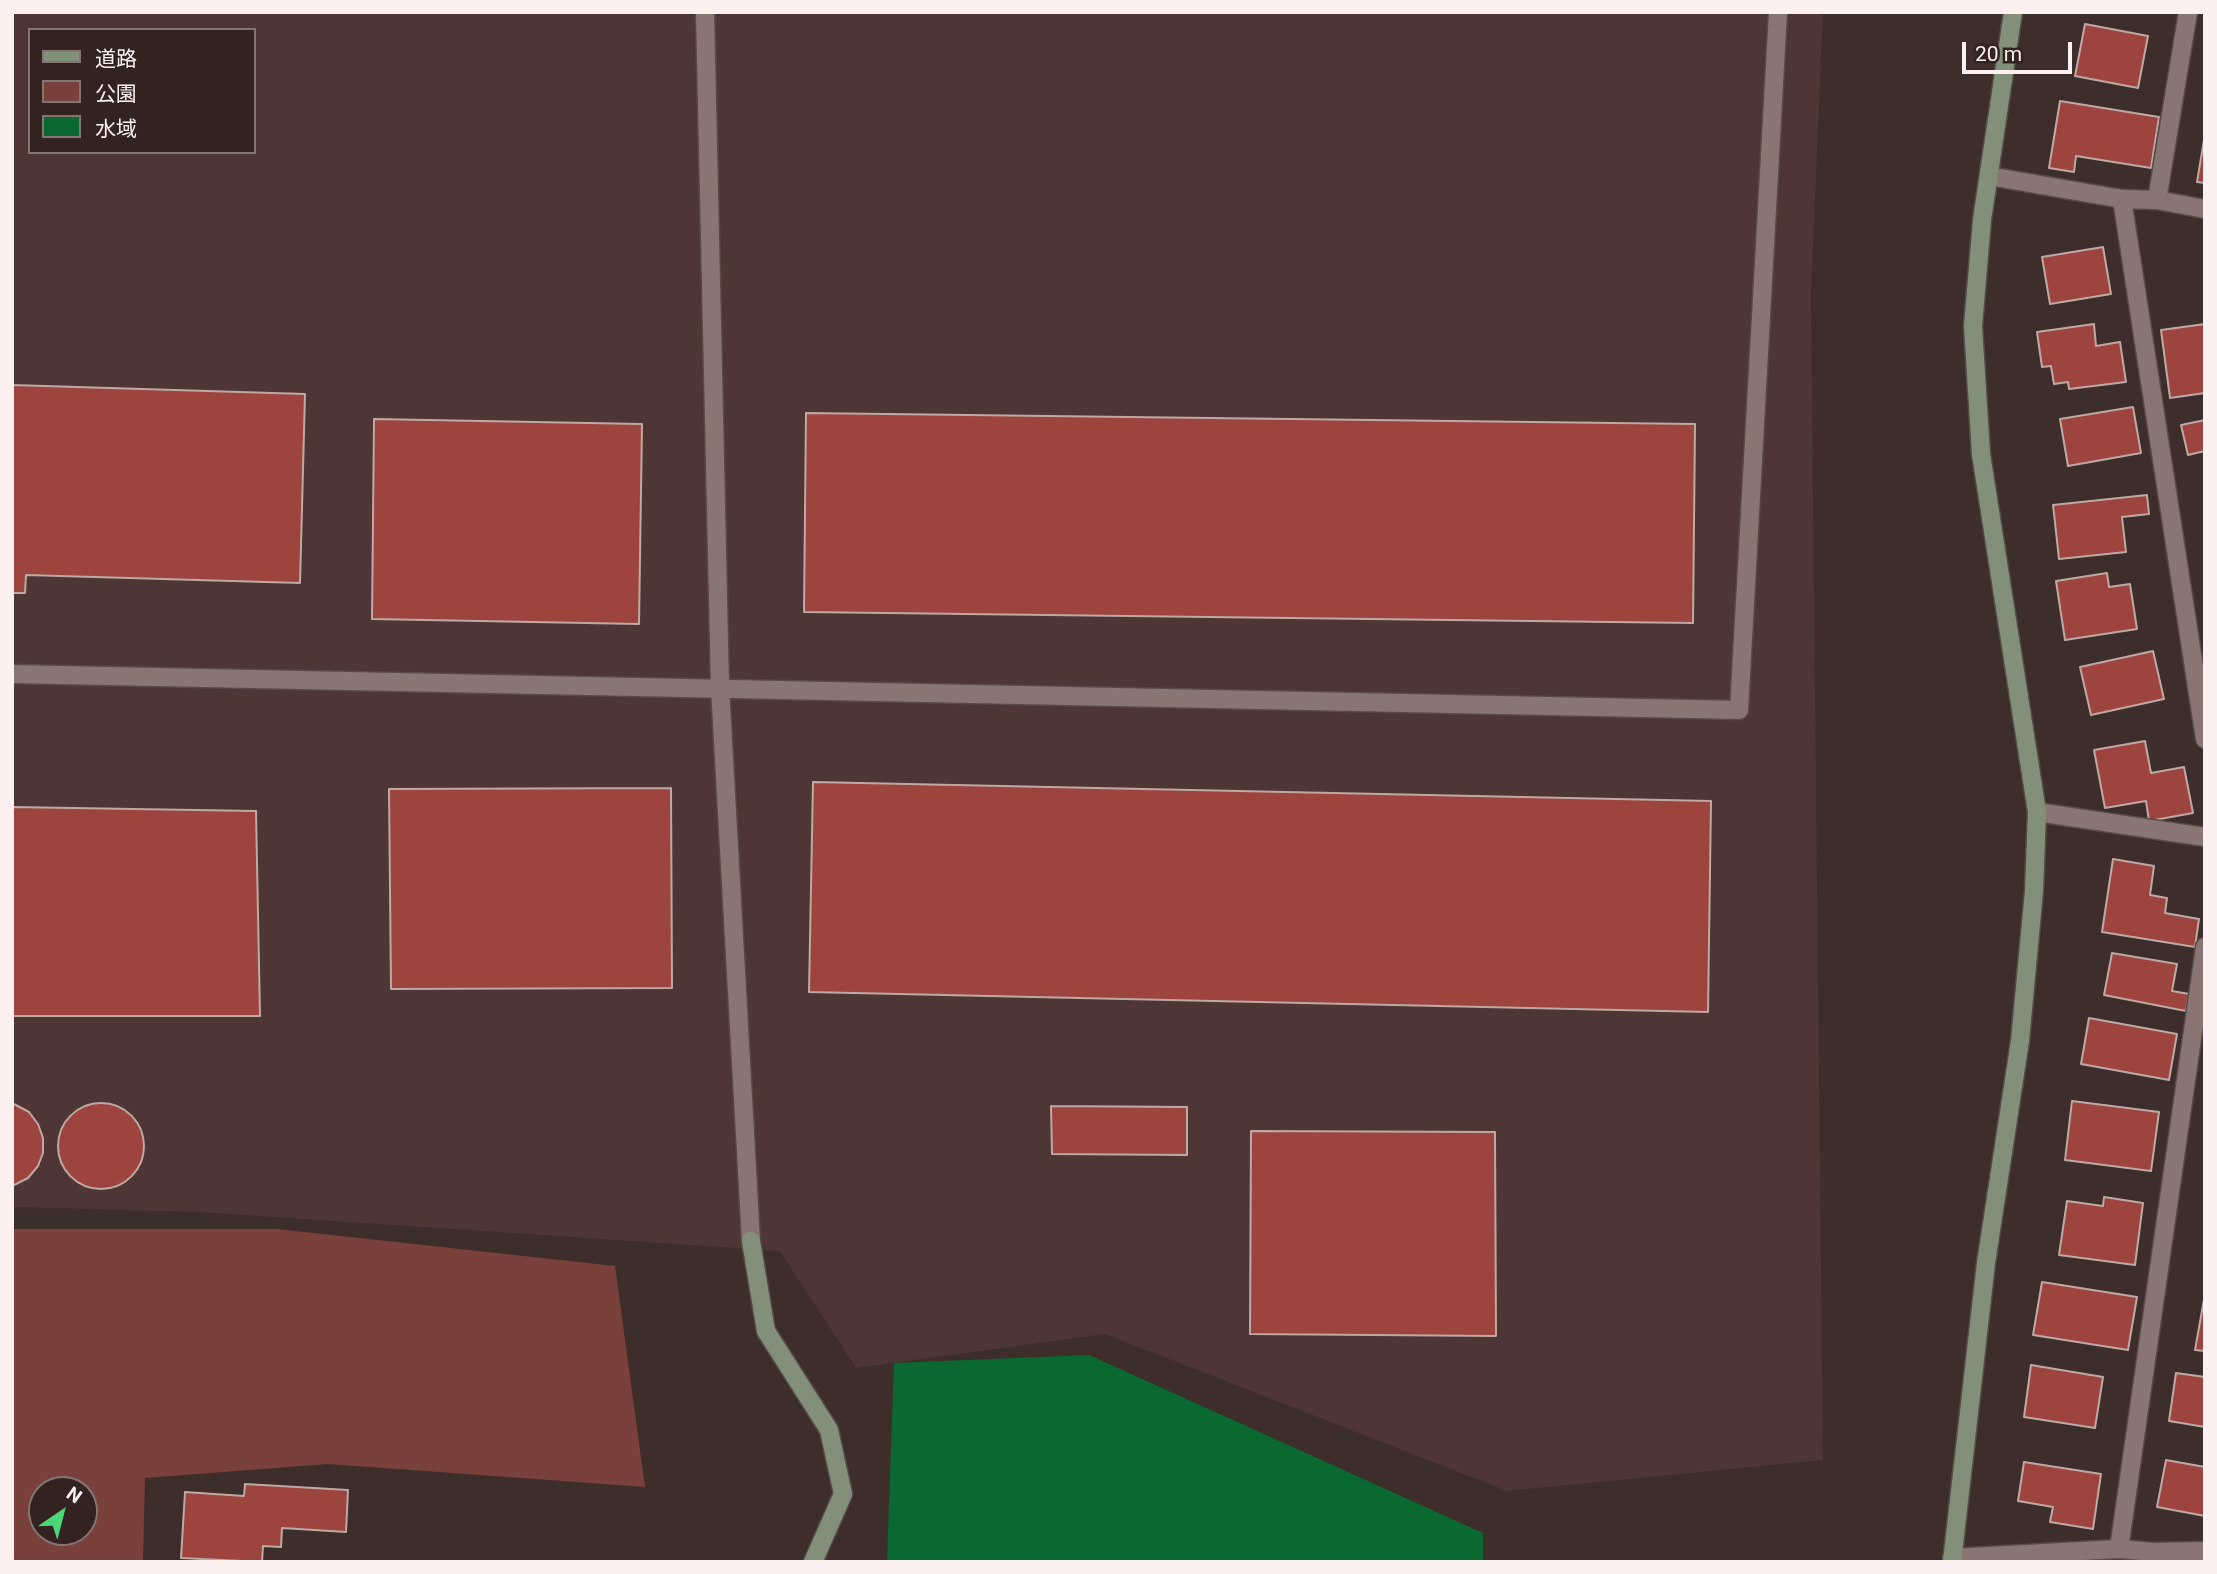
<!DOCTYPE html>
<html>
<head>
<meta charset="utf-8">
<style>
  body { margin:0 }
  #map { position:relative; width:2217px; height:1574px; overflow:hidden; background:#3d2d2b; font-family:Roboto,"Noto Sans JP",sans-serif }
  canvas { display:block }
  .frame { position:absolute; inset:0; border:14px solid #fcf1f0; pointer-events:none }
  .legend { position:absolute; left:28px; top:28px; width:228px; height:126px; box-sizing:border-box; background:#322321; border:2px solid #837574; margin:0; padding:9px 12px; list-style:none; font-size:21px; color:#fcf1f0 }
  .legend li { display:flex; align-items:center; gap:14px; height:35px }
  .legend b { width:35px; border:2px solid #837574 }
  .north { position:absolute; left:28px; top:1476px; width:70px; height:70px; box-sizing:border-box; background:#322321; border:2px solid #837574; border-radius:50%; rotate:35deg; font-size:19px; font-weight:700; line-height:28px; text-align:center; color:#fcf1f0 }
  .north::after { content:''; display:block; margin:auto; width:24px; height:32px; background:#4ad777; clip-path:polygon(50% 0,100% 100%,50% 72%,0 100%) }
  .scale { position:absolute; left:1962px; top:42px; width:110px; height:32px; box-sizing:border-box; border:4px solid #fcf1f0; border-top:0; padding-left:9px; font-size:21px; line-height:24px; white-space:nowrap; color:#fcf1f0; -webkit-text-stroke:5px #322321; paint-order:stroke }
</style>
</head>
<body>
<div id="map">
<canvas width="2217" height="1574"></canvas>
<div class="frame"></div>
<ul class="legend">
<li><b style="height:9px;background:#829079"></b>道路</li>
<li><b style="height:19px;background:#7a403b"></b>公園</li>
<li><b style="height:19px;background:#0a6931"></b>水域</li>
</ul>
<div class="north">N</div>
<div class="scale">20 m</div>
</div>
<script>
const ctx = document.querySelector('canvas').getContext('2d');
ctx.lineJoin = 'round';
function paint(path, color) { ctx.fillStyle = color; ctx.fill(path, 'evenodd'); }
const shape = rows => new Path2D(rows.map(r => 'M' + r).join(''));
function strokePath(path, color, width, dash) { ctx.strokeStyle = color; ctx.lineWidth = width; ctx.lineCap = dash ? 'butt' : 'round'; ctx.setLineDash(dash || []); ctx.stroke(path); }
paint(shape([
  [12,12,1823,12,1811,294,1823,1460,1507,1491,1105,1334,856,1368,780,1251,199,1212,12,1207],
  [30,30,254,30,254,152,30,152]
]), '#4d3633');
paint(shape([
  [12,1229,277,1229,615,1266,645,1487,328,1464,145,1478,143,1562,12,1562],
  [42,1490,84,1490,84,1532,42,1532]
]), '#7a403b');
paint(shape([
  [1089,1355,1483,1533,1483,1562,887,1562,894,1363]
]), '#0a6931');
const building = shape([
  [2085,24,2148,36,2138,88,2075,76,2085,24],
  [2060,101,2159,117,2151,168,2076,156,2074,172,2049,168,2060,101],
  [2204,140,2205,140,2205,183,2197,182,2204,140],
  [2103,247,2111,294,2050,304,2042,257,2103,247],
  [2094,324,2096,346,2120,342,2126,382,2069,389,2068,382,2054,384,2051,366,2042,367,2037,332,2094,324],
  [2205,324,2205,393,2170,398,2161,330,2205,324],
  [12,385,305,394,300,583,26,575,25,593,12,593,12,385],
  [2133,407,2141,453,2068,466,2060,419,2133,407],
  [806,413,1695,424,1693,623,804,612,806,413],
  [374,419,642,424,639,624,372,619,374,419],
  [2205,420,2205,451,2188,455,2181,425,2205,420],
  [2147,495,2149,514,2122,517,2126,552,2059,559,2053,505,2147,495],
  [2107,573,2109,587,2130,584,2137,629,2065,640,2056,581,2107,573],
  [2153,651,2164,699,2091,715,2080,667,2153,651],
  [2145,741,2151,773,2184,767,2193,813,2149,821,2146,801,2105,808,2094,750,2145,741],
  [813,782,1711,801,1708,1012,809,992,813,782],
  [671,788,672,988,391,989,389,789,671,788],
  [12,807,256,811,260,1016,12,1016,12,807],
  [2113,859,2154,866,2150,895,2167,898,2165,913,2199,919,2195,947,2102,932,2113,859],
  [2112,953,2177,964,2172,991,2189,994,2186,1011,2104,995,2112,953],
  [2089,1018,2177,1034,2169,1080,2081,1064,2089,1018],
  [2072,1101,2159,1112,2151,1171,2065,1160,2072,1101],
  [12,1103,29,1112,38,1124,43,1138,43,1153,38,1166,28,1178,12,1186,12,1103],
  '58 1146a43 43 0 1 1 86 0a43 43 0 1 1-86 0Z',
  [1051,1106,1187,1107,1187,1155,1052,1154,1051,1106],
  [1251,1131,1495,1132,1496,1336,1250,1334,1251,1131],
  [2104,1197,2143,1203,2135,1265,2059,1255,2067,1201,2103,1206,2104,1197],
  [2042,1282,2137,1297,2128,1350,2033,1335,2042,1282],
  [2205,1294,2205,1351,2195,1350,2205,1294],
  [2031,1365,2103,1377,2095,1428,2024,1417,2031,1365],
  [2176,1373,2205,1377,2205,1427,2169,1421,2176,1373],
  [2166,1460,2205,1467,2205,1516,2157,1507,2166,1460],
  [2024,1462,2101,1474,2093,1529,2050,1522,2053,1507,2018,1501,2024,1462],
  [245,1484,348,1490,346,1532,282,1528,281,1547,263,1546,262,1562,181,1558,185,1492,244,1496,245,1484]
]);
paint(building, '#9d443e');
strokePath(building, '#bea9a6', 2);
const lane = shape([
  [705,12,720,687,751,1241],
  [12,674,1739,710,1778,12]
]);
const street = shape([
  [1989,176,2122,199,2157,200,2205,209],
  [2122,199,2205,739],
  [2157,200,2188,12],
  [2037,812,2205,837],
  [2119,1549,2205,947],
  [1952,1558,2119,1549,2153,1552,2205,1551]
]);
const secondary = shape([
  [751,1241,766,1331,829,1430,843,1494,813,1562],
  [1952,1562,1986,1263,2020,1041,2034,891,2037,812,1981,454,1973,326,1982,220,2013,12]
]);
strokePath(lane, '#574a48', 21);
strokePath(street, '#574a48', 21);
strokePath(secondary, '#574a48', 21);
strokePath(lane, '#897673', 18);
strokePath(street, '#897673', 18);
strokePath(secondary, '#829079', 18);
</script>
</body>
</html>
